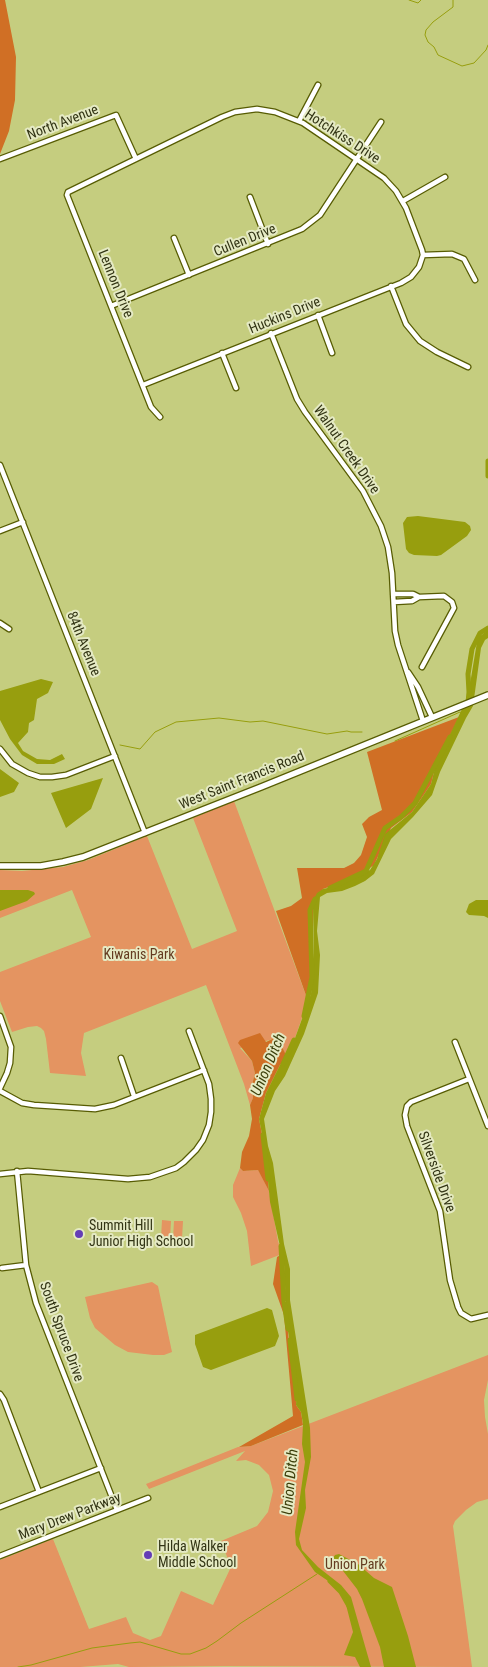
<!DOCTYPE html>
<html>
<head>
<meta charset="utf-8">
<style>
  body { margin:0 }
  canvas { display:block; background:#c5cd7f }
</style>
</head>
<body>
<canvas width="488" height="1667"></canvas>
<script>
const ctx = document.querySelector('canvas').getContext('2d');
ctx.lineJoin = 'round';
function paint(path, color) { ctx.fillStyle = color; ctx.fill(path, 'evenodd'); }
const shape = rows => new Path2D(rows.map(r => 'M' + r).join(''));
function strokePath(path, color, width, dash) { ctx.strokeStyle = color; ctx.lineWidth = width; ctx.lineCap = dash ? 'butt' : 'round'; ctx.setLineDash(dash || []); ctx.stroke(path); }
function write(font, color, halo, rows, align = 'center') {
  ctx.font = font + ' "Roboto Condensed",sans-serif'; ctx.lineWidth = 4; ctx.setLineDash([]); ctx.textBaseline = 'middle'; ctx.strokeStyle = halo; ctx.fillStyle = color; for (const [text, x, y, turn = 0] of rows) {
    ctx.save(); ctx.translate(x, y); ctx.rotate((+turn || 0) * Math.PI / 180); ctx.textAlign = isNaN(turn) ? turn : align; if (halo) ctx.strokeText(text, 0, 0); ctx.fillText(text, 0, 0); ctx.restore();
  }
}
paint(shape([
  [234,801,308,1001,290,1052,287,1057,277,1038,240,1048,252,1061,255,1073,252,1085,253,1098,250,1105,244,1084,206,985,84,1033,81,1053,86,1076,50,1073,46,1039,44,1031,41,1028,37,1026,28,1027,12,1032,0,1001,0,972,91,937,72,890,0,918,0,870,22,871,63,867,88,860,147,836,192,949,237,931,193,818],
  [240,1168,243,1171,258,1170,261,1175,269,1191,278,1241,282,1254,251,1266,247,1231,241,1213,233,1197,233,1185],
  [162,1220,171,1221,170,1239,161,1238],
  [174,1221,183,1221,182,1239,173,1239],
  [152,1282,158,1286,172,1352,164,1355,153,1355,128,1352,115,1345,95,1328,90,1318,85,1297],
  [488,1355,488,1380,484,1400,485,1417,488,1434,488,1499,477,1502,466,1510,455,1521,453,1526,472,1667,225,1666,129,1667,118,1664,80,1667,0,1667,0,1560,53,1539,89,1629,126,1617,133,1633,150,1640,161,1636,181,1591,213,1605,231,1567,221,1541,257,1526,268,1512,273,1491,269,1475,259,1465,246,1460,236,1461,245,1451,149,1489,146,1484,238,1447,251,1446]
]), '#e49461');
paint(shape([
  [0,0,5,0,16,57,15,100,9,131,0,154],
  [459,717,436,764,431,784,412,812,391,828,374,865,357,877,323,889,313,908,313,985,308,1001,276,911,291,906,302,898,297,868,344,868,354,863,361,855,367,837,362,824,369,817,382,810,367,752],
  [260,1033,266,1042,277,1037,287,1057,280,1065,266,1093,259,1119,265,1149,269,1191,258,1170,243,1171,240,1168,242,1152,249,1136,252,1119,250,1105,253,1098,252,1085,255,1073,252,1061,238,1043,240,1040],
  [282,1254,285,1275,285,1306,289,1341,292,1349,297,1381,296,1405,301,1412,303,1425,251,1446,239,1447,293,1416,284,1315,273,1284,277,1257]
]), '#d06f25');
paint(shape([
  [418,516,465,522,470,526,471,530,467,536,441,555,437,556,414,555,409,553,406,549,403,523,407,517],
  [488,630,488,638,485,640,481,648,473,706,466,718,440,772,432,795,413,817,391,839,374,874,365,881,355,886,342,891,327,893,320,897,317,931,320,955,318,993,304,1034,285,1076,275,1091,264,1119,268,1146,273,1163,284,1244,290,1269,290,1300,310,1428,311,1457,305,1490,306,1508,299,1539,302,1550,318,1567,341,1585,351,1597,371,1667,360,1667,355,1657,344,1655,353,1632,344,1597,337,1587,315,1572,296,1545,295,1532,305,1462,302,1444,303,1424,301,1412,296,1405,297,1381,287,1326,284,1264,270,1202,265,1149,259,1119,266,1093,280,1065,290,1052,311,994,314,953,313,908,315,897,317,893,323,889,337,886,370,870,377,859,385,834,412,812,431,784,436,764,470,692,471,678,477,642,479,637],
  [41,679,53,682,48,693,37,699,34,720,29,723,28,732,18,743,23,751,37,759,50,760,62,754,65,759,54,764,37,764,22,755,10,739,0,720,0,691],
  [0,769,19,783,14,792,0,797],
  [103,778,91,809,66,828,51,793],
  [0,890,28,890,34,892,35,894,27,901,0,911],
  [476,900,488,900,488,918,484,916,469,915,466,912,469,904],
  [267,1308,272,1310,279,1336,275,1346,211,1370,203,1367,195,1344,195,1335],
  [339,1554,358,1564,374,1578,392,1587,408,1636,416,1667,384,1667,380,1647,362,1599,357,1589,333,1558,335,1555]
]), '#979e0e');
strokePath(shape([
  [409,0,418,3,421,0],
  [453,0,453,7,433,22,426,30,425,35,428,42,434,47,438,55,462,66,474,63,486,50,488,45],
  [395,741,460,712,462,713],
  [120,745,140,749,155,732,176,722,219,718,250,722,263,721,327,734,347,731,351,732,362,732],
  [18,1667,31,1665,92,1648,130,1643,140,1642,181,1654,190,1654,206,1648,217,1641,241,1623,317,1574]
]), '#979e0e', 1);
strokePath(shape([
  [488,461,488,476],
  [468,703,469,692,468,674,472,649,480,633,488,628],
  [330,888,366,871,385,828,401,817,415,803,450,737],
  [304,1016,312,977,310,910,315,899],
  [283,1064,294,1040],
  [263,1135,268,1179],
  [281,1246,284,1302,288,1329],
  [290,1340,297,1399],
  [330,1581,341,1592,349,1606]
]), '#979e0e', 5);
const minor = shape([
  [299,121,318,85],
  [0,159,116,115,136,159],
  [250,197,268,244],
  [403,201,445,177],
  [174,238,189,275],
  [423,255,452,254,464,259,475,280],
  [391,286,406,324,420,341,437,352,468,367],
  [111,306,302,229,320,215,381,122],
  [318,315,332,353],
  [271,333,297,399,305,412,363,491,381,526,388,547,392,573,395,631,398,645,423,721],
  [222,353,236,388],
  [143,385,401,283,411,277,419,267,423,255,422,250,406,208,396,191,384,178,303,123,275,112,257,109,235,112,222,117,68,192,67,195,151,407,160,417],
  [0,465,145,833],
  [0,531,23,522],
  [393,594,413,594,419,597],
  [394,602,412,601,419,597,444,596,452,602,454,608,422,667],
  [0,623,9,629],
  [408,672,418,687,432,717],
  [0,749,12,764,28,773,40,777,52,777,66,775,115,756],
  [0,1016,11,1047,10,1063,7,1073,0,1088],
  [455,1042,488,1126],
  [121,1058,134,1096],
  [469,1079,411,1102,407,1106,405,1115,407,1126,440,1211,450,1280,458,1307,461,1313,471,1319,488,1315],
  [0,1091,22,1103,34,1105,95,1109,114,1105,204,1070],
  [17,1171,26,1265,36,1303,117,1510],
  [0,1174,28,1171,128,1179,150,1177,176,1168,184,1162,196,1150,203,1140,209,1125,211,1112,211,1099,209,1084,189,1031],
  [2,1268,26,1265],
  [0,1394,4,1400,39,1492],
  [0,1507,101,1468],
  [0,1556,148,1498]
]);
const tertiary = shape([
  [0,866,41,866,63,862,83,857,261,787,488,695]
]);
strokePath(minor, '#575c03', 7);
strokePath(tertiary, '#575c03', 8);
strokePath(minor, '#fff', 4.5);
strokePath(tertiary, '#fff', 5.5);
for (const [x, y, r, color] of [
  [79,1234,5,"#643db6"],
  [148,1555,5,"#643db6"]
]) { const dot = new Path2D(); dot.arc(x, y, r, 0, 2 * Math.PI); ctx.fillStyle = color; ctx.fill(dot); strokePath(dot, '#e5eac4', 2); }
write('14px', '#323414', '#e5eac4', [
  ["North Avenue",63,123,-21],
  ["Hotchkiss Drive",342,137,33],
  ["Cullen Drive",245,241,-22],
  ["Lennon Drive",115,284,68],
  ["Huckins Drive",285,316,-22],
  ["Walnut Creek Drive",346,450,55],
  ["84th Avenue",83,644,68],
  ["West Saint Francis Road",242,781,-22],
  ["Silverside Drive",436,1172,70],
  ["South Spruce Drive",61,1332,70],
  ["Mary Drew Parkway",70,1517,-21]
]);
write('14px', '#643b20', '#e5eac4', [
  ["Kiwanis Park",139,955],
  ["Union Park",355,1565]
]);
write('14px', '#323414', '#e5eac4', [
  ["Summit Hill",89,1226],
  ["Junior High School",89,1242],
  ["Hilda Walker",158,1547],
  ["Middle School",158,1563]
], 'left');
write('italic 15px', '#3c3f0b', '#e5eac4', [
  ["Union Ditch",269,1065,-67],
  ["Union Ditch",291,1482,-85]
]);
</script>
</body>
</html>
